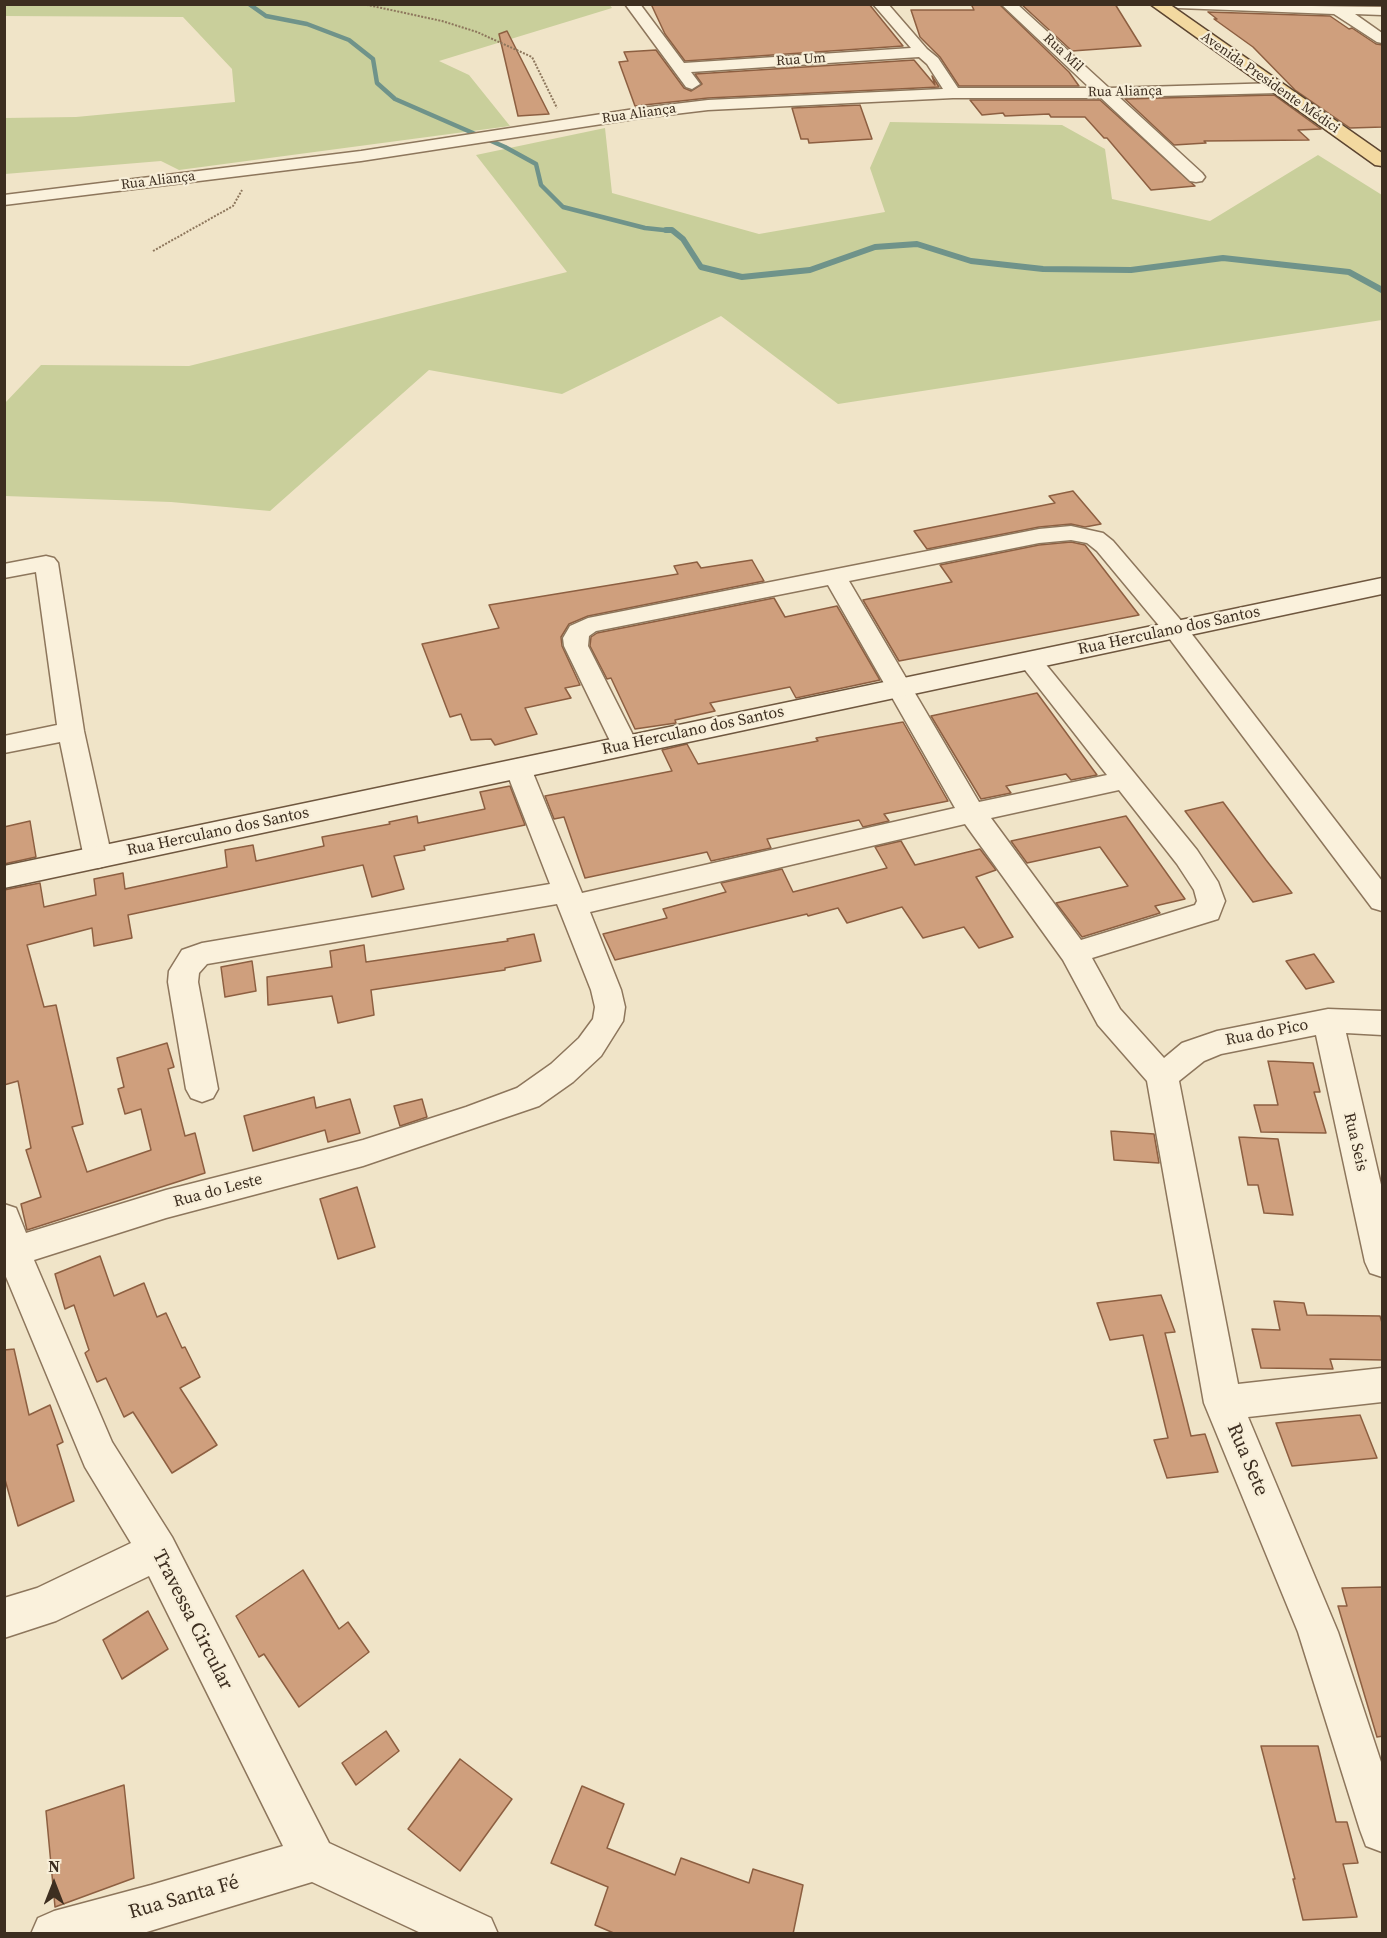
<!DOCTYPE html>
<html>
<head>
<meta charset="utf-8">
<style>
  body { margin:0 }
  #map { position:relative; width:1387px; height:1938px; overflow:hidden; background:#f0e4c8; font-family:"Source Serif 4",serif }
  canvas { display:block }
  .frame { position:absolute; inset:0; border:6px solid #3d2e20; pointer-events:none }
  .north { position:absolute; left:24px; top:1854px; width:60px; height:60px; -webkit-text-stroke:4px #f7eed8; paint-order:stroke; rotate:0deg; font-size:16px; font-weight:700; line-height:24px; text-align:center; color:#3d2e20 }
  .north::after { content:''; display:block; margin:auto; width:21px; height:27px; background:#3d2e20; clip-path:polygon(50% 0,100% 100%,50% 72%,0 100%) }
</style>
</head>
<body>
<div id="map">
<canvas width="1387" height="1938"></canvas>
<div class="frame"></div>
<div class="north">N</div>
</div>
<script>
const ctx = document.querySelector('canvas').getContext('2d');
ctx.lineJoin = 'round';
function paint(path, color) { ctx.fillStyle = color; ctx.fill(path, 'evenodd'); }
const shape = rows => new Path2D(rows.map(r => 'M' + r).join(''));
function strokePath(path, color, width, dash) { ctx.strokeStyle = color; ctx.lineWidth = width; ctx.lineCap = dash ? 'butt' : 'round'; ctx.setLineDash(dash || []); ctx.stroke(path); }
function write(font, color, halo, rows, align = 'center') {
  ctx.font = font + ' "Source Serif 4",serif'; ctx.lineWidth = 4.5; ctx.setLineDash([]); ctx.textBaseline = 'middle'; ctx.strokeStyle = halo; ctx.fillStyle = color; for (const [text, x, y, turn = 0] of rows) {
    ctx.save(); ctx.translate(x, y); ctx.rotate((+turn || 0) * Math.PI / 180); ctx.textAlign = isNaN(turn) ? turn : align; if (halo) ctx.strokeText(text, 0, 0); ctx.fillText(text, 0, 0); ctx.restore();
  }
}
paint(shape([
  [609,4,612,8,439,61,469,75,510,126,179,170,161,161,5,174,5,118,76,117,235,102,232,69,183,17,5,16,5,5],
  [890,122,1062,125,1105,149,1112,199,1210,221,1318,155,1382,195,1382,320,838,404,721,316,562,394,429,370,270,511,171,502,5,496,5,403,41,365,189,366,567,272,476,155,605,128,612,193,759,234,885,212,870,168]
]), '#c9cf9b');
strokePath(shape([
  [249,4,266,16,307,24,349,40,373,59,377,83,395,99,505,147,536,164,541,185,563,207,645,228,673,231]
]), '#6f938a', 4.5);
strokePath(shape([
  [666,230,672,230,683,239,701,267,742,277,810,270,875,247,917,244,971,261,1043,269,1131,270,1223,258,1349,272,1382,290]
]), '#6f938a', 6);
const building = shape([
  [651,4,869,4,903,46,685,61,665,34,651,4],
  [971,4,999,4,1069,72,1079,86,959,86,940,57,920,37,911,10,974,10,971,4],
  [1021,4,1115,4,1141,46,1072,51,1021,4],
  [1208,12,1330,16,1349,29,1352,28,1376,44,1383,45,1383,127,1350,128,1295,90,1253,47,1214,19,1217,19,1208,12],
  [507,31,549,114,518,116,499,34,507,31],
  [656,50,684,88,691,91,702,84,695,74,914,60,935,85,932,76,939,87,708,98,635,106,619,62,628,61,624,52,656,50],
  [1274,95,1321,129,1298,130,1309,140,1204,141,1206,143,1174,145,1125,99,1274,95],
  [970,100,1100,100,1195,186,1151,190,1107,138,1104,138,1085,117,1051,117,1049,114,1005,116,1003,113,982,115,970,100],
  [860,105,872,139,809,143,808,139,801,139,792,108,860,105],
  [1073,491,1101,524,1085,527,1071,524,1039,527,927,549,914,531,1055,503,1049,496,1073,491],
  [1071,542,1085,545,1139,615,899,661,863,600,952,582,940,565,1039,545,1071,542],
  [752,560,764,581,588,616,569,624,561,637,562,646,580,685,565,688,571,698,525,708,537,734,495,745,491,739,471,740,461,714,450,717,422,644,499,628,489,605,678,574,674,566,697,562,701,568,752,560],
  [774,598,785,617,837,606,880,680,796,698,790,687,710,703,715,711,675,720,676,723,635,729,611,678,607,679,590,646,591,637,597,633,774,598],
  [1037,693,1097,775,1071,780,1066,774,1006,786,1011,793,981,799,931,716,1037,693],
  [903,722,948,801,884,814,889,821,863,827,859,820,767,839,771,848,711,861,707,852,585,878,564,817,554,819,545,796,672,771,662,750,687,744,698,764,818,741,816,738,903,722],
  [510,786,525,825,424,846,425,850,394,856,404,889,372,897,363,865,128,915,132,938,94,946,92,928,27,945,44,1007,56,1005,83,1124,72,1127,87,1172,151,1150,141,1109,125,1114,118,1089,124,1087,117,1058,167,1043,174,1067,168,1069,185,1136,195,1133,205,1173,27,1230,21,1204,41,1197,26,1150,31,1148,18,1081,4,1085,4,890,40,883,44,907,96,895,94,879,123,873,125,889,227,867,225,850,253,845,256,861,324,846,322,837,390,824,389,822,417,816,418,823,485,809,480,792,510,786],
  [1223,802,1266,860,1292,893,1253,902,1185,811,1223,802],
  [1126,816,1185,899,1155,906,1160,913,1082,937,1056,903,1128,886,1100,847,1027,863,1011,841,1126,816],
  [30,821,36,857,4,864,4,827,30,821],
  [901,841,915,865,980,849,996,870,976,877,1013,937,979,948,964,927,923,938,902,907,847,923,838,908,808,916,807,914,615,960,603,934,667,918,663,909,726,892,721,883,782,869,793,892,887,868,875,847,901,841],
  [534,934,541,961,505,968,505,970,371,990,374,1015,338,1023,332,996,268,1005,267,977,332,967,330,951,364,945,366,962,508,941,507,939,534,934],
  [1314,954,1334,982,1306,989,1286,961,1314,954],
  [252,961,256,991,225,997,221,967,252,961],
  [1268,1061,1313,1063,1320,1092,1314,1092,1326,1133,1261,1132,1254,1105,1278,1105,1268,1061],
  [314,1097,316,1108,350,1099,360,1133,328,1142,325,1130,253,1151,244,1116,314,1097],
  [422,1099,427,1117,400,1126,394,1106,422,1099],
  [1111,1131,1154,1134,1159,1163,1114,1160,1111,1131],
  [1239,1137,1278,1139,1293,1215,1264,1213,1258,1185,1248,1185,1239,1137],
  [357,1187,375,1247,338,1259,320,1199,357,1187],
  [100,1256,114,1296,144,1283,157,1317,166,1313,182,1348,185,1347,200,1377,180,1388,217,1445,172,1473,133,1412,124,1417,106,1378,97,1382,85,1353,89,1350,74,1305,65,1309,55,1274,100,1256],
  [1161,1295,1175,1332,1165,1333,1191,1436,1205,1434,1218,1472,1167,1478,1154,1440,1168,1438,1143,1335,1110,1340,1097,1303,1161,1295],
  [1274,1301,1304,1303,1307,1315,1380,1316,1383,1326,1383,1360,1330,1359,1333,1369,1261,1368,1252,1329,1280,1330,1274,1301],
  [14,1349,29,1415,50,1405,63,1442,57,1445,74,1501,18,1526,4,1476,4,1350,14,1349],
  [1360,1415,1377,1458,1292,1466,1276,1423,1360,1415],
  [303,1570,339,1629,348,1622,369,1652,299,1707,264,1654,259,1657,236,1616,303,1570],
  [1383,1587,1383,1736,1377,1737,1338,1606,1347,1606,1342,1588,1383,1587],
  [148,1611,168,1649,122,1679,103,1640,148,1611],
  [386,1731,399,1751,356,1785,342,1763,386,1731],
  [1261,1746,1318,1746,1336,1822,1347,1822,1358,1863,1343,1864,1357,1917,1303,1920,1293,1879,1295,1879,1261,1746],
  [460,1759,512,1799,460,1871,408,1829,460,1759],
  [124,1785,134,1878,55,1907,46,1811,124,1785],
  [582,1786,624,1804,607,1848,675,1875,681,1858,749,1883,753,1869,803,1885,793,1934,616,1934,595,1925,608,1887,551,1863,582,1786]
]);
paint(building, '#cf9f7d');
strokePath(building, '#8d5f41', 1.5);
const street = shape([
  [625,4,640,4,684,63,911,48,873,4,888,4,927,49,938,58,958,88,1090,88,1001,4,1017,4,1109,88,1279,83,1287,88,1279,93,1119,97,1202,173,1205,177,1202,181,1196,182,1190,181,1101,98,953,98,708,110,641,118,361,161,4,205,4,195,361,151,641,108,708,100,943,89,927,64,919,57,691,72,700,84,692,89,686,87,625,4],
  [1171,4,1382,7,1382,15,1355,14,1382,33,1382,43,1377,42,1334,14,1178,8,1171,4],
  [1071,526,1103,533,1113,541,1184,624,1382,881,1382,911,1372,908,1166,634,1097,551,1087,543,1071,540,1039,543,849,581,979,802,1107,775,1018,661,1021,656,1030,653,1039,656,1197,850,1218,882,1225,901,1218,919,1092,958,1120,1009,1164,1058,1182,1043,1217,1031,1328,1009,1382,1011,1382,1035,1346,1033,1382,1189,1382,1277,1370,1273,1365,1262,1316,1035,1221,1054,1204,1061,1179,1081,1238,1384,1382,1368,1382,1402,1248,1417,1338,1632,1382,1765,1382,1852,1366,1846,1360,1830,1298,1632,1204,1403,1147,1081,1098,1025,1063,960,965,824,590,912,621,990,625,1007,623,1021,601,1056,573,1082,539,1106,363,1166,166,1218,34,1260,112,1442,172,1537,329,1843,491,1918,498,1934,423,1934,312,1882,140,1934,31,1934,38,1918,54,1911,151,1885,283,1846,149,1576,56,1621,4,1638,4,1598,37,1588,131,1543,85,1467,4,1272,4,1204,16,1208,26,1233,166,1190,363,1140,466,1107,517,1088,551,1064,579,1038,593,1019,595,1007,591,990,557,904,207,964,199,973,198,982,218,1089,213,1098,202,1102,191,1098,186,1089,168,982,169,971,182,950,202,943,550,884,505,768,509,762,518,759,527,762,531,768,582,893,955,808,828,585,596,631,589,636,588,646,638,745,634,751,625,754,616,751,612,745,564,646,563,638,570,626,588,618,1039,529,1071,526],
  [1119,790,1177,864,1194,890,1197,901,1195,905,1081,940,991,818,1119,790],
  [46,556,54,558,58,563,84,731,112,858,108,865,98,868,88,865,84,858,60,742,4,753,4,736,57,725,36,572,4,578,4,564,46,556]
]);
const secondary = shape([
  [1382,578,1382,594,4,888,4,866,1382,578]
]);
const primary = shape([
  [1150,4,1169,4,1382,153,1382,166,1375,165,1150,4]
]);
strokePath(street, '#8d765c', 3);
strokePath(secondary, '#6f573f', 3);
strokePath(primary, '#5b4430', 3);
strokePath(shape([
  [363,4,442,21,477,32,532,57,557,108],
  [153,251,233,206,242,190]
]), '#8d765c', 2, [2, 1.5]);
paint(street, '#faf1dc');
paint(secondary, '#faf1dc');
paint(primary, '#f3d9a0');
write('14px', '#3d2e20', '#f7eed8', [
  ["Rua Mil",1063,53,43],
  ["Rua Um",801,60,-4],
  ["Avenida Presidente Médici",1270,83,35],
  ["Rua Aliança",1125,92,-1],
  ["Rua Aliança",639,114,-8],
  ["Rua Aliança",158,181,-7]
]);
write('16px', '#3d2e20', '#f7eed8', [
  ["Rua Herculano dos Santos",1169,631,-12],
  ["Rua Herculano dos Santos",693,731,-12],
  ["Rua Herculano dos Santos",218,832,-12],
  ["Rua do Pico",1267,1033,-11],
  ["Rua Seis",1355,1142,77],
  ["Rua do Leste",218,1191,-15]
]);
write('20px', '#3d2e20', '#f7eed8', [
  ["Rua Sete",1247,1460,67],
  ["Travessa Circular",192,1620,63],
  ["Rua Santa Fé",184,1898,-16]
]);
</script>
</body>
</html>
